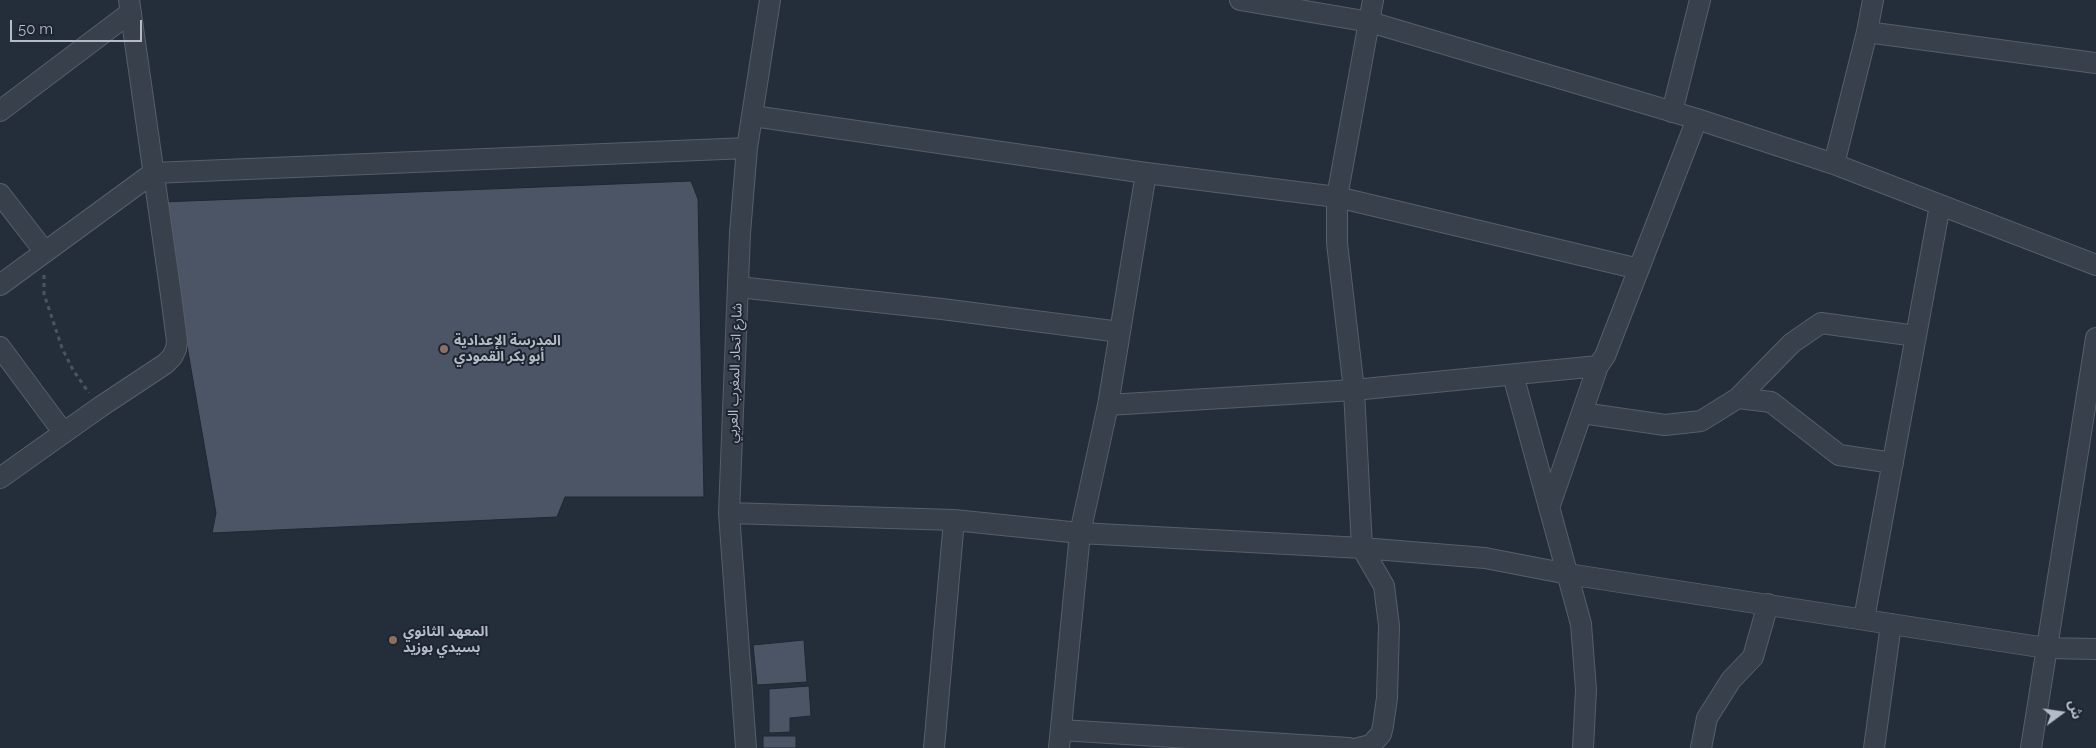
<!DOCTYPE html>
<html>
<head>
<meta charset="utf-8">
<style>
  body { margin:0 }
  #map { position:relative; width:2096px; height:748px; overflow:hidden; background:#242e3b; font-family:Raleway,"Noto Sans Arabic",sans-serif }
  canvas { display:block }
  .north { position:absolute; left:2036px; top:688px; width:50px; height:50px; -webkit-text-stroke:4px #1d2530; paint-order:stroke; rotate:76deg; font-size:14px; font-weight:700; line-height:20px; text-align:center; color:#b4bbc7 }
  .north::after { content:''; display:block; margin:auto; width:18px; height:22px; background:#b4bbc7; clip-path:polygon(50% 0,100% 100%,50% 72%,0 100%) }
  .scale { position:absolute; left:10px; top:20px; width:132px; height:22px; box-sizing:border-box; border:2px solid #b4bbc7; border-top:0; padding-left:6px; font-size:15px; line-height:18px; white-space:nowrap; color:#b4bbc7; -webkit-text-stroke:4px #1d2530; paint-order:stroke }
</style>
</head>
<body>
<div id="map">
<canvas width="2096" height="748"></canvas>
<div class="north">ش</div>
<div class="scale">50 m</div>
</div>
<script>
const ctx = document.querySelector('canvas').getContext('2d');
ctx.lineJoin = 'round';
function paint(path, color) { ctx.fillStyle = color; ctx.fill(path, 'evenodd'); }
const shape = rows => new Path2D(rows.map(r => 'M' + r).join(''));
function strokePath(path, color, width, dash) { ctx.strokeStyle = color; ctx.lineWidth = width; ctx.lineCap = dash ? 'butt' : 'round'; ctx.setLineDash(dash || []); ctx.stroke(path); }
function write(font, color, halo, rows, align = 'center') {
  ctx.font = font + ' Raleway,"Noto Sans Arabic",sans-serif'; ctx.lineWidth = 4; ctx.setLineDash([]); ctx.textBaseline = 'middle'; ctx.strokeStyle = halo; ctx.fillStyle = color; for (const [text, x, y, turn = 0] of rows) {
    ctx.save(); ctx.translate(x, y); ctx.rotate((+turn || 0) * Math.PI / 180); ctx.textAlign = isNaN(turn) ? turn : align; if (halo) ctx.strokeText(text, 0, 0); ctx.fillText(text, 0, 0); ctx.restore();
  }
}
const building = shape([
  [691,181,698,199,704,497,565,497,557,517,212,533,216,513,162,202,691,181],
  [804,640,807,682,757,685,753,645,804,640],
  [809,686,811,716,790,718,790,732,769,733,769,689,809,686],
  [763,736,796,736,796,748,763,748,763,736]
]);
paint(building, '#4b5565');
strokePath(building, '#1f2732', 1);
const minor = shape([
  [1240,0,1370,22,1697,119,1834,164,2096,265],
  [1867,32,2096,63],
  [0,111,131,12],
  [1672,112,1700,0],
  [753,116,1146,173,1337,197,1639,269],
  [1834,164,1867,32,1873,0],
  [0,194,45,252],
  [0,285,153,173,747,148],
  [738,287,942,309,1120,332],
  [0,347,63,432],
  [1513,375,1581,624,1586,690,1583,748],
  [1738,398,1771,402,1839,455,1893,463],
  [1108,405,1354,390,1598,366],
  [1582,413,1665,425,1701,421,1738,398,1792,343,1821,323,1916,336],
  [0,478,100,407,165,364,172,357,176,349,177,341,171,295,129,0],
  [1549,508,1598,366,1605,356,1697,119],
  [729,513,954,520,1080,533,1362,548,1485,558,1568,574,2046,648,2096,649],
  [1864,619,1940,205],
  [1061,730,1349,748],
  [746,748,729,513,740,233,747,148,770,0],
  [934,748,954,520],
  [1059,748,1080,533,1108,405,1146,173],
  [1358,748,1371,745,1381,734,1383,726,1387,698,1389,626,1384,586,1362,548,1354,390,1337,243,1337,197,1373,0],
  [1701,748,1707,718,1731,680,1753,657,1768,604],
  [1874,748,1891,624],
  [2031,748,2096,338]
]);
strokePath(minor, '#565e69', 22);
strokePath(shape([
  [44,275,44,294,62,348,73,370,89,393]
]), '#46585b', 3, [4, 4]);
strokePath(minor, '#38404b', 20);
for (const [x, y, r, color] of [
  [444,349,5,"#8d6e63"],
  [393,640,5,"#8d6e63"]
]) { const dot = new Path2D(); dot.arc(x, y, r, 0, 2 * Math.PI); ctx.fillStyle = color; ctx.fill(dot); strokePath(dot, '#1d2530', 2); }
write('bold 14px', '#b4bbc7', '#1d2530', [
  ["المدرسة الإعدادية",454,341],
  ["أبو بكر القمودي",454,357],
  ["المعهد الثانوي",403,632],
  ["بسيدي بوزيد",403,648]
], 'left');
write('14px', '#b4bbc7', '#1d2530', [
  ["شارع اتحاد المغرب العربي",735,373,-88]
]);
</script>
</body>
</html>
